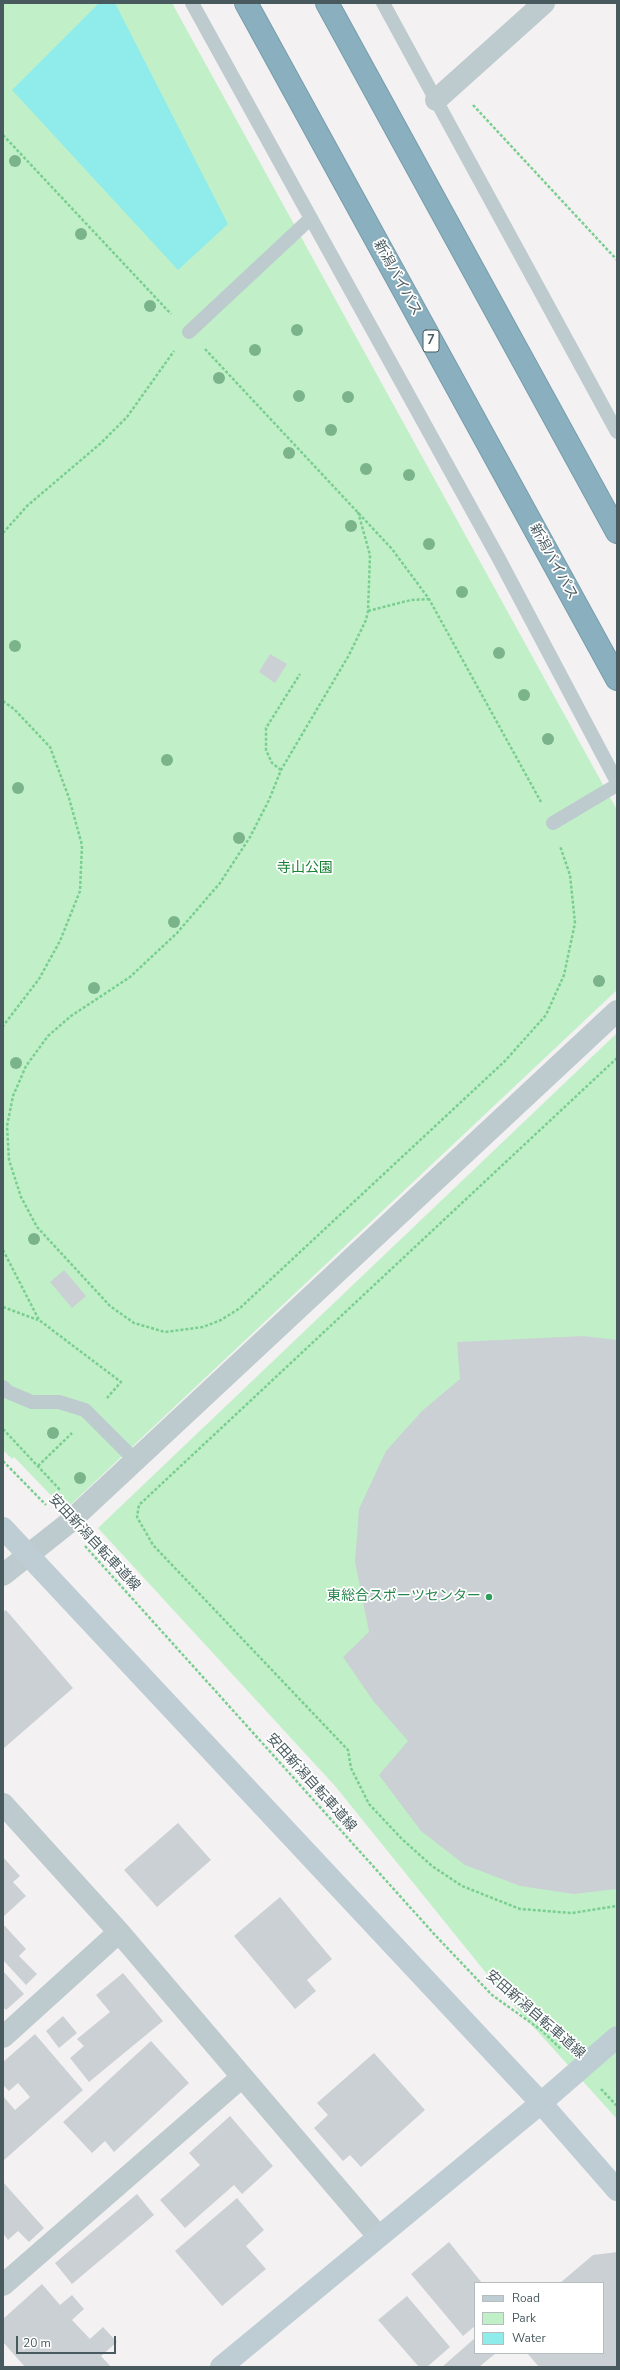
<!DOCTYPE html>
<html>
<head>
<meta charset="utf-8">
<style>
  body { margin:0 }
  #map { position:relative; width:620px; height:2370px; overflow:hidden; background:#f4f1f2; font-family:"Nunito Sans",sans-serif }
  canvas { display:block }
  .frame { position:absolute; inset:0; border:4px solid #495a5f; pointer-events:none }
  .legend { position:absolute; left:474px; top:2282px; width:130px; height:72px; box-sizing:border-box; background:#fff; border:1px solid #b6bdbf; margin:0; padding:5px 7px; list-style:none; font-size:12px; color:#495a5f }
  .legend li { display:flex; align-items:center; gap:8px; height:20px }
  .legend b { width:20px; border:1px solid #b6bdbf }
  .scale { position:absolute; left:16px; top:2336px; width:100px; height:18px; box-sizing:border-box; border:2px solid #495a5f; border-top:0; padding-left:5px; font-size:12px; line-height:14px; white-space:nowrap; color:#495a5f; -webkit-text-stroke:3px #fff; paint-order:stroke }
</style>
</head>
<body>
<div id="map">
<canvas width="620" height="2370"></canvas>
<div class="frame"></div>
<ul class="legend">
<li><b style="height:5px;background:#bdcdd3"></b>Road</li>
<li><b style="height:11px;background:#c1f0c8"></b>Park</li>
<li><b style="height:11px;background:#8fecea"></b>Water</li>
</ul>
<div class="scale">20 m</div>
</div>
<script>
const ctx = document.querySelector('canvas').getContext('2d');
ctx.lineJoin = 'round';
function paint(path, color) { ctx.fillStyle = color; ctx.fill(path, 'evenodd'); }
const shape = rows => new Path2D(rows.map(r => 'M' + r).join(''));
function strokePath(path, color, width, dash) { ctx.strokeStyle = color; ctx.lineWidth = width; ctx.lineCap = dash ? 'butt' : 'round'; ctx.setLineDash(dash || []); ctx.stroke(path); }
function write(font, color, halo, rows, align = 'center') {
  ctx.font = font + ' "Nunito Sans","Noto Sans JP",sans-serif'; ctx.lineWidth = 3.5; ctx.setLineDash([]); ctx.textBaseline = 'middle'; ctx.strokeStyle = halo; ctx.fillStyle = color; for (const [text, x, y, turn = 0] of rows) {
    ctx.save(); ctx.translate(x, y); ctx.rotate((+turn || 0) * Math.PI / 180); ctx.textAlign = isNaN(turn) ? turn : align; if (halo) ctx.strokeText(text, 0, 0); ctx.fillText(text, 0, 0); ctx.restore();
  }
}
paint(shape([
  [3,3,172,3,617,810,617,990,65,1510,14,1457,12,1459,3,1450],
  [617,1033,617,2119,499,1989,335,1786,98,1528]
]), '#c1f0c8');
paint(shape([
  [99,3,115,3,228,224,178,270,12,90]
]), '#8fecea');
paint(shape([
  [270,654,287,664,275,683,259,672],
  [64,1270,86,1296,72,1308,50,1282],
  [583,1336,617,1340,617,1889,574,1894,520,1886,465,1865,421,1831,379,1775,408,1741,374,1702,343,1657,369,1632,355,1562,359,1509,386,1451,422,1411,460,1379,457,1342],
  [6,1610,73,1688,3,1749,3,1612],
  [178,1823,211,1860,157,1907,124,1870],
  [3,1857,20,1876,13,1882,26,1896,4,1916],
  [280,1897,332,1959,307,1980,316,1991,295,2009,234,1936],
  [3,1924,26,1949,19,1956,37,1974,26,1985,3,1960],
  [3,1971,24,1994,6,2010,3,2007],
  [123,1973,163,2021,89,2082,70,2058,84,2046,77,2039,110,2012,96,1995],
  [63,2016,77,2033,59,2048,46,2031],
  [35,2034,83,2090,3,2161,3,2096,15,2110,30,2097,18,2083,9,2091,3,2085,3,2062],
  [151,2041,189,2083,114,2152,105,2141,92,2153,63,2122],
  [374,2053,425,2110,361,2167,350,2155,343,2161,314,2128,328,2115,317,2103],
  [230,2116,273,2166,242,2194,234,2185,185,2228,160,2200,200,2165,189,2153],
  [3,2182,44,2228,29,2242,18,2231,8,2240,3,2233],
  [137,2194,154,2215,72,2284,55,2263],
  [237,2198,264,2230,246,2246,266,2269,222,2306,175,2251],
  [449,2242,482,2283,475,2283,475,2326,463,2336,411,2274],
  [617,2252,617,2367,539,2367,527,2353,603,2353,603,2283,560,2283,593,2255],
  [42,2284,60,2305,72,2295,84,2309,72,2320,90,2339,103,2327,117,2342,101,2356,111,2367,25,2367,3,2342,3,2319],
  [407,2296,450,2347,427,2367,419,2367,378,2320],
  [475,2338,475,2353,496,2353,479,2367,442,2367]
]), '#cbd0d4');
const highway = shape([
  [246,3,617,679],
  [327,3,617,532]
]);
strokePath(highway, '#759cab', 24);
strokePath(shape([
  [473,105,617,260],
  [3,135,171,314],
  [205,349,392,549,429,599,541,802],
  [358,512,370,555,368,611,366,620,349,655,281,770,269,800,250,837,220,883,177,933,130,977,71,1016,48,1036,26,1066,13,1096,7,1126,9,1160,21,1197,37,1227,110,1306,134,1323,165,1332,203,1327,221,1320,240,1308,505,1061,546,1015,564,975,575,923,570,875,560,846],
  [3,533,27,506,101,443,127,417,174,351],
  [368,611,411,600,429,599],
  [3,701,14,709,50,747,69,798,82,845,80,891,60,941,39,979,3,1026],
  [281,770,272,763,266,750,266,728,300,674],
  [617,1058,139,1505,137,1517,153,1545,348,1750,351,1768,369,1804,402,1839,432,1866,462,1886,520,1909,572,1913,617,1906],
  [3,1250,39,1320,121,1382,107,1398],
  [3,1307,38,1320],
  [3,1429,61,1491],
  [3,1461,46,1505],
  [38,1466,72,1433],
  [85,1546,435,1935,492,1995,541,2030,561,2049],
  [601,2089,617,2106]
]), '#79ce90', 2.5, [3, 2]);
strokePath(shape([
  [192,3,498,557,617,782],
  [383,3,617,432],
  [189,332,311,218],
  [553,823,617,785],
  [3,1387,8,1392,32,1402,59,1402,85,1410,135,1460]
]), '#bdcace', 14);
strokePath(shape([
  [436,100,544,3],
  [3,1575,66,1525,617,1011],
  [3,1804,119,1932],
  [3,2037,119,1932,378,2236],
  [3,2285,242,2077]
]), '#bdcace', 22);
strokePath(shape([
  [3,1528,541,2103,617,2190],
  [221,2367,541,2103,617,2037]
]), '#bdcdd3', 22);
strokePath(highway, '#8ab0bf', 22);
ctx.fillStyle = '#7bb48a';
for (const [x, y] of [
  [15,161],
  [81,234],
  [150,306],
  [297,330],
  [255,350],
  [219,378],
  [299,396],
  [348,397],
  [331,430],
  [289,453],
  [366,469],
  [409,475],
  [351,526],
  [429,544],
  [462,592],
  [15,646],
  [499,653],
  [524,695],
  [548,739],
  [167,760],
  [18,788],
  [239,838],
  [174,922],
  [599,981],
  [94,988],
  [16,1063],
  [34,1239],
  [53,1433],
  [80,1478]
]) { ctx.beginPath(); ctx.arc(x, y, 6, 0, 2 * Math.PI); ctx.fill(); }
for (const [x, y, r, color] of [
  [489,1597,4,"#2e9e5b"]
]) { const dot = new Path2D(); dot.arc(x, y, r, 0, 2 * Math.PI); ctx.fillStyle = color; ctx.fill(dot); strokePath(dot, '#fff', 1.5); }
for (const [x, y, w] of [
  [431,341,16]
]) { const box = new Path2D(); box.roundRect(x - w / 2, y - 11, w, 22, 3); ctx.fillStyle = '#fff'; ctx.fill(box); strokePath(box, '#495a5f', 1); }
write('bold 13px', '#495a5f', null, [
  ["7",431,341]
]);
write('14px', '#495a5f', '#fff', [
  ["新潟バイパス",397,278,61],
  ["新潟バイパス",553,562,61],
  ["安田新潟自転車道線",94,1543,47],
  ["安田新潟自転車道線",311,1783,48],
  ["安田新潟自転車道線",535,2015,41]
]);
write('14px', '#188234', '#fff', [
  ["寺山公園",305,869]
]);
write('14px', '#27864d', '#fff', [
  ["東総合スポーツセンター",481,1597]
], 'right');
</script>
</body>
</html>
